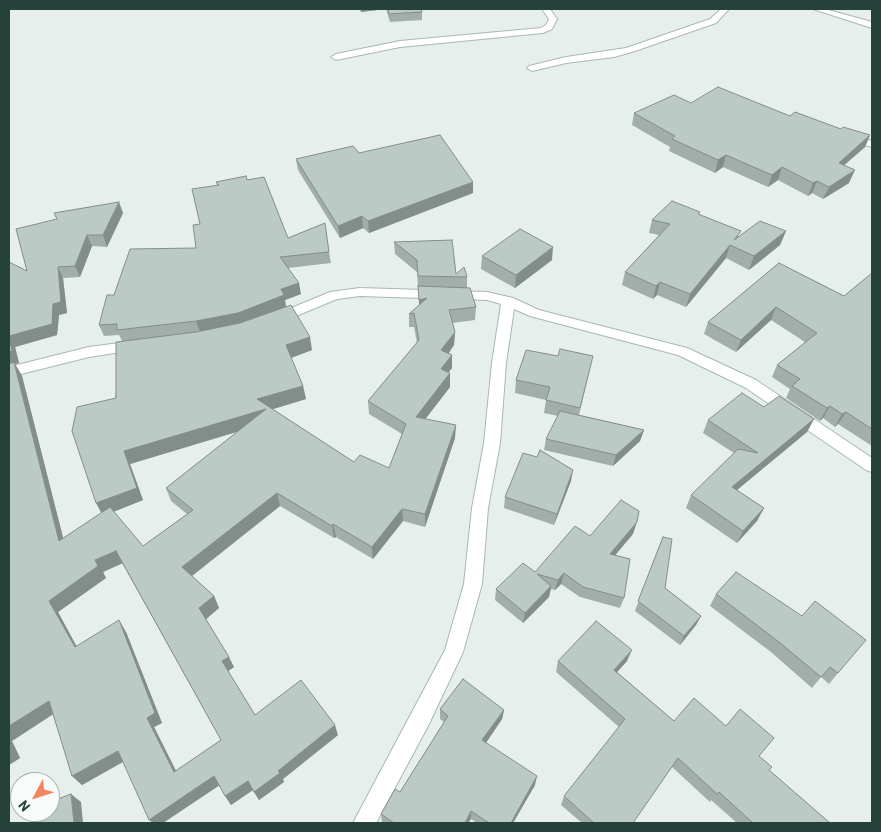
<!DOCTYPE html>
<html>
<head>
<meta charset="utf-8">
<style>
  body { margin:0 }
  #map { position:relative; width:881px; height:832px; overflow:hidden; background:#e6efeb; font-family:Barlow,sans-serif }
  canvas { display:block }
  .frame { position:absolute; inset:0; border:10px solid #24423a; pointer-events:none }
  .north { position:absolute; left:10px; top:772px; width:50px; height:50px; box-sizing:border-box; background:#f7fbf9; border:1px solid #a3b1ad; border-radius:50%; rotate:230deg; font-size:14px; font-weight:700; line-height:20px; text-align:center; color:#24423a }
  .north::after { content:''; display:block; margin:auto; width:18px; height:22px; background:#f4845f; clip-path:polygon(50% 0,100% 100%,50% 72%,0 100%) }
</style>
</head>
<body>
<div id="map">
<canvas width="881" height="832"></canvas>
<div class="frame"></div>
<div class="north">N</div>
</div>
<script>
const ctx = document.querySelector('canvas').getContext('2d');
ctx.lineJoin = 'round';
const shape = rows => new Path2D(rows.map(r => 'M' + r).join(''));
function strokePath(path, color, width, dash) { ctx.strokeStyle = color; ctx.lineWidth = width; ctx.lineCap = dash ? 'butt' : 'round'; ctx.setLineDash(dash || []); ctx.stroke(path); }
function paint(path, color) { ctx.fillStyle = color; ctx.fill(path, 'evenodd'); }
const minor = shape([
  [542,9,550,9,557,19,552,29,543,33,400,47,336,60,331,57,336,54,400,41,541,28,546,25,549,19,542,9],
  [721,9,729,9,716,23,632,52,614,57,566,63,532,71,527,68,529,66,566,57,626,48,710,19,721,9],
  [813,9,825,9,872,22,872,28,813,9],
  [847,134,872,141,872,147,843,139,842,137,843,135,847,134],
  [360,288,487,292,513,298,539,310,687,348,756,380,872,458,872,472,866,470,746,388,678,355,530,316,514,309,506,363,500,443,488,508,482,584,463,652,428,726,376,823,353,823,445,650,464,584,472,508,484,443,492,363,501,304,487,300,360,296,337,299,277,324,272,322,270,319,272,316,330,292,360,288],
  [135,341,140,343,142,346,140,349,89,357,9,377,9,367,89,347,135,341]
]);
strokePath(minor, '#a8b8b2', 2);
paint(minor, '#fff');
paint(shape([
  [359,9,421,9,422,12,422,20,390,22,386,9,361,12],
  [691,103,790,116,841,129,870,135,865,147,844,165,849,183,823,199,812,193,808,196,778,180,768,187,723,167,715,173,669,151,670,147,632,125,634,113],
  [359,153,473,193,369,233,363,228,340,238,298,170,296,159],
  [247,180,288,238,329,252,331,263,288,268,301,294,285,300,286,307,273,312,312,350,291,358,303,386,306,399,272,409,354,462,389,468,402,434,369,414,368,401,417,343,414,327,409,327,409,314,419,305,417,272,395,254,394,242,456,274,467,277,467,288,476,307,475,320,452,323,455,332,454,345,449,353,452,355,452,368,448,372,450,373,450,387,425,419,455,438,425,527,403,521,373,559,336,537,334,538,280,506,192,576,214,596,219,608,206,619,234,667,228,671,255,715,338,735,283,779,284,782,259,800,253,790,231,805,219,785,163,823,153,823,123,762,82,785,72,776,53,714,12,741,20,758,9,765,9,262,27,271,123,213,107,247,92,246,80,277,63,278,67,313,59,315,57,335,15,347,19,363,15,364,22,376,63,538,101,513,122,341,119,335,104,336,99,325,114,295,196,248,200,224,217,185,216,182],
  [237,432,166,488,171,501,187,514,143,546,113,512,143,500,130,464],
  [122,563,221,740,176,771,154,727,162,723,126,632,76,646,58,612,106,578,103,572],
  [700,215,739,236,786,231,780,245,749,270,726,258,686,307,657,295,653,299,622,285,625,272,659,235,649,233,652,220],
  [482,256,552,260,515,288,481,269],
  [779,263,844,296,872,273,872,446,838,424,835,427,823,418,820,421,786,398,790,389,772,377,777,365,805,342,771,320,736,352,704,334,708,322],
  [590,369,579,415,644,430,640,441,613,466,544,450,546,439,558,416,544,413,546,400,515,393,516,380],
  [764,407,814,419,807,432,737,490,764,508,757,521,737,543,686,508,691,495,734,453,703,433,708,420],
  [537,457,571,481,554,525,504,508,505,497],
  [633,534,615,555,624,598,620,608,580,597,561,584,555,590,551,589,549,597,523,623,495,600,496,589,535,572],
  [663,537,665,588,701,616,696,625,680,645,635,611],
  [736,572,838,673,829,684,821,677,812,688,771,652,710,606,716,594],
  [558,661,627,661,617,672,674,721,759,756,769,770,830,823,737,823,711,800,710,802,672,767,633,823,582,823,561,805,564,796,619,727,556,672],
  [440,709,504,710,502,719,486,743,535,785,513,823,477,823,471,819,468,823,384,823,382,822,381,814,400,792,444,722,440,719]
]), '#a1aea9');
paint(shape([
  [361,9,386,9,361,12],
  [870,135,865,147,833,175,839,163],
  [726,155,723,167,715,173,718,160],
  [782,167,778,180,768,187,772,175],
  [855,170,849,183,823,199,829,187],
  [817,181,812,193,808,196,813,183],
  [473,182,473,193,369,233,368,221],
  [119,202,123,213,107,247,103,235],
  [362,216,363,228,340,238,338,226],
  [786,231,780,245,749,270,754,256],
  [87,235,92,246,80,277,75,266],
  [730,245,726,258,686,307,690,294],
  [553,247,552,260,515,288,516,275],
  [58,267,63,278,67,313,59,315,57,335,15,347,19,363,15,364,22,376,67,553,59,541,9,366,9,336],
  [660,282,657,295,653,299,656,286],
  [299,283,301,294,285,300,286,307,240,324,200,332,196,321],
  [427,298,419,314,419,300],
  [776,307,771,320,736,352,741,340],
  [455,332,454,345,441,364,441,350],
  [310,337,312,350,288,359,286,345],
  [452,355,452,368,441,382,441,369],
  [450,373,450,387,417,430,416,417],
  [303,386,306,399,267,411,269,422,130,464,143,500,103,516,96,503,124,451,257,399],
  [830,406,823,418,820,421,827,408],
  [846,412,838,424,835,427,842,414],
  [814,419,807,432,726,499,732,487],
  [456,425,455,438,425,527,425,514],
  [644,430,640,441,613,466,616,455],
  [573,470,571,481,554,525,557,514],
  [277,493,280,506,188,579,182,567],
  [764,508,757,521,737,543,743,531],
  [402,509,403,521,373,559,372,547],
  [637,522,633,534,607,565,610,554],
  [333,524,336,537,334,538,332,526],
  [116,551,123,563,103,572,106,578,58,612,83,658,75,647,49,601,95,560],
  [564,573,561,584,555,590,558,580],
  [551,586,549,597,523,623,525,613],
  [214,596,219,608,205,620,199,608],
  [701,616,696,625,680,645,684,636],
  [119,620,126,632,162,723,154,727,181,781,174,772,147,718],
  [632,650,627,661,610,680,614,670],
  [229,657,234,667,227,672,222,661],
  [49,701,58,711,12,741,20,758,9,765,9,726],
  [504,710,502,719,481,750,482,740],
  [335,725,338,735,283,779,284,782,259,800,254,792,278,771],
  [118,751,126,760,82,785,72,776],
  [214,776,220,785,163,823,153,823,149,820],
  [537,776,535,785,513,823,511,823],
  [248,781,253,790,231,805,225,796],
  [71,794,81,802,83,823,74,823],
  [471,811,471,819,468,823,465,823]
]), '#838d89');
const building = shape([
  [388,9,421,9,422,12,389,14,388,9],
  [718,87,790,116,795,112,841,129,843,127,870,135,839,163,855,170,829,187,817,181,813,183,782,167,772,175,726,155,718,160,672,139,675,136,634,113,674,95,691,103,718,87],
  [440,135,473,182,368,221,362,216,338,226,296,159,353,146,359,153,440,135],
  [246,176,247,180,264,177,288,238,325,223,329,252,280,257,299,283,281,289,284,295,238,313,196,321,117,330,117,324,99,325,107,295,114,295,130,249,196,248,193,225,200,224,192,189,219,185,216,182,246,176],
  [672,201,700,212,698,214,741,231,734,240,760,221,786,231,754,256,730,245,690,294,660,282,656,286,625,272,670,224,652,220,672,201],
  [119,202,103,235,87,235,75,266,58,267,61,302,53,304,52,324,9,336,9,262,27,271,16,229,57,219,54,213,119,202],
  [520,229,553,247,516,275,482,256,520,229],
  [452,240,456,274,464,267,467,277,418,276,417,260,394,242,452,240],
  [779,263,844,296,872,273,872,429,846,412,842,414,830,406,827,408,792,386,800,379,777,365,817,333,776,307,741,340,708,322,779,263],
  [418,286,470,288,476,307,449,310,455,332,441,350,452,355,441,369,450,373,416,417,456,425,425,514,402,509,372,547,333,524,332,526,277,493,182,567,214,596,199,608,229,657,222,661,255,715,301,680,335,725,278,771,280,773,254,792,248,781,225,796,214,776,149,820,118,751,72,776,49,701,9,726,9,364,14,362,59,541,110,507,143,546,193,510,166,488,266,409,124,451,137,488,96,503,72,431,77,407,116,398,116,342,196,332,240,323,291,305,310,337,286,345,303,386,257,399,354,462,360,455,389,468,406,424,368,401,419,340,414,313,409,314,427,298,419,300,418,286],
  [116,551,221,740,174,772,147,718,155,713,119,620,75,647,49,601,98,566,95,560,116,551],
  [9,337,12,351,9,352,9,337],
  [560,349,593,356,580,408,546,400,550,387,516,380,526,350,558,356,560,349],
  [742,393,764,407,779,396,814,419,732,487,764,508,743,531,691,495,738,449,758,453,708,420,742,393],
  [560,411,644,430,616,455,546,439,560,411],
  [540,450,573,470,557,514,505,497,523,453,537,457,540,450],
  [621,500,639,511,637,522,610,554,630,559,624,598,583,587,564,573,558,580,537,574,551,586,525,613,496,589,523,563,535,572,575,526,590,536,621,500],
  [663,537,672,539,665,588,701,616,684,636,638,601,663,537],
  [736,572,802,616,815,601,866,640,838,673,830,667,821,677,779,642,716,594,736,572],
  [596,621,632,650,614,670,674,721,694,698,726,726,740,709,774,738,759,756,772,767,769,770,830,823,753,823,719,792,717,794,678,758,633,823,594,823,564,796,625,719,558,661,596,621],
  [463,679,504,710,482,740,537,776,511,823,489,823,471,811,465,823,394,823,381,814,395,789,400,792,448,716,440,709,463,679],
  [71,794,74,823,32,823,31,812,50,812,50,802,71,794]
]);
paint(building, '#bbcac4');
strokePath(building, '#838d89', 1);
</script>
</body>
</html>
